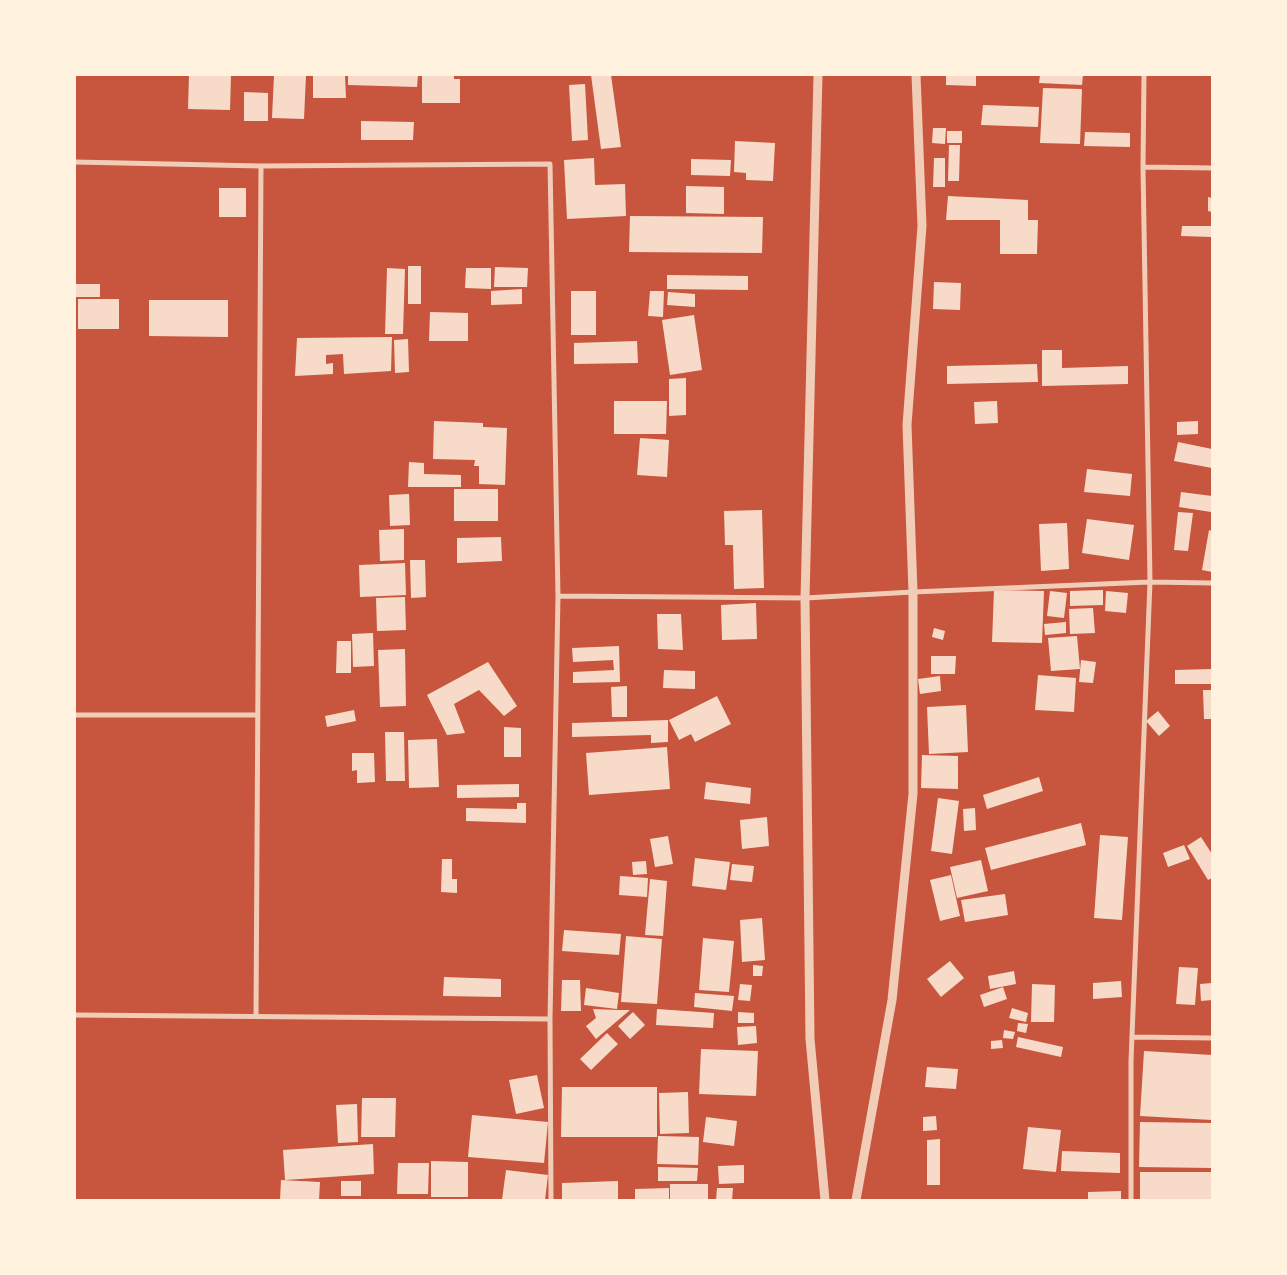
<!DOCTYPE html>
<html>
<head>
<meta charset="utf-8">
<style>
  body { margin:0 }
  #map { position:relative; width:1287px; height:1275px; overflow:hidden; background:#c8553d; font-family:"Titillium Web",sans-serif }
  canvas { display:block }
  .frame { position:absolute; inset:0; border:76px solid #fff3e0; pointer-events:none }
</style>
</head>
<body>
<div id="map">
<canvas width="1287" height="1275"></canvas>
<div class="frame"></div>
</div>
<script>
const ctx = document.querySelector('canvas').getContext('2d');
ctx.lineJoin = 'round';
function paint(path, color) { ctx.fillStyle = color; ctx.fill(path, 'evenodd'); }
const shape = rows => new Path2D(rows.map(r => 'M' + r).join(''));
function strokePath(path, color, width, dash) { ctx.strokeStyle = color; ctx.lineWidth = width; ctx.lineCap = dash ? 'butt' : 'round'; ctx.setLineDash(dash || []); ctx.stroke(path); }
paint(shape([
  [189,75,231,75,230,110,188,109],
  [274,75,306,75,304,119,272,118],
  [313,75,345,75,346,98,313,98],
  [348,75,418,75,417,87,348,85],
  [422,75,454,75,454,79,460,79,460,103,422,103],
  [591,75,611,75,621,147,601,149],
  [946,75,976,75,976,86,946,85],
  [1040,75,1083,75,1082,85,1039,83],
  [585,84,588,140,572,141,569,85],
  [1043,88,1082,89,1080,144,1040,143],
  [244,92,268,93,268,121,244,121],
  [983,105,1039,107,1038,127,981,125],
  [361,121,414,122,413,140,361,140],
  [933,128,946,128,945,144,932,143],
  [947,131,962,131,962,143,947,143],
  [1085,132,1130,133,1130,147,1084,146],
  [735,141,775,143,773,181,746,180,746,173,734,172],
  [949,145,960,145,959,181,948,181],
  [594,158,595,185,625,184,626,216,567,219,564,160],
  [934,158,945,158,945,187,933,187],
  [691,159,731,160,730,176,691,175],
  [686,186,724,187,724,214,686,213],
  [219,188,246,188,246,217,219,217],
  [948,196,1028,200,1028,220,1038,220,1037,254,1000,254,1000,220,946,220],
  [1208,197,1212,198,1212,212,1208,211],
  [630,216,763,217,762,253,629,252],
  [1182,226,1212,226,1212,237,1181,236],
  [408,266,421,266,421,304,408,304],
  [495,267,528,268,527,287,494,287],
  [387,268,405,269,403,334,385,334],
  [466,268,491,268,491,289,465,288],
  [667,275,748,276,748,290,667,289],
  [934,282,961,283,960,310,933,309],
  [75,284,100,284,100,297,75,297],
  [522,289,522,304,491,305,491,291],
  [571,291,596,291,596,335,571,335],
  [650,291,664,291,663,317,648,316],
  [668,292,695,294,695,307,667,305],
  [78,299,119,299,119,329,78,329],
  [149,300,228,300,228,337,149,336],
  [430,312,468,313,468,341,429,341],
  [694,315,702,370,670,375,662,320],
  [392,337,391,371,344,374,343,354,326,355,326,364,333,363,333,374,295,376,297,338],
  [408,339,409,372,395,373,394,340],
  [637,341,638,363,574,364,574,343],
  [1042,350,1062,350,1062,368,1128,366,1128,384,1042,386],
  [1037,364,1038,382,947,384,947,366],
  [686,378,686,415,669,416,669,379],
  [614,401,667,401,666,434,614,434],
  [997,401,998,423,975,424,974,402],
  [434,421,483,423,483,427,507,428,505,485,479,484,479,466,474,466,475,460,433,459],
  [1198,421,1198,434,1177,435,1177,422],
  [640,438,669,440,667,477,637,475],
  [1178,442,1212,449,1212,468,1174,461],
  [409,462,424,463,424,474,461,475,461,487,408,487],
  [1087,469,1132,474,1130,496,1084,492],
  [454,489,498,489,498,521,454,521],
  [1181,492,1212,496,1211,512,1179,507],
  [409,494,410,525,390,526,389,495],
  [762,510,764,588,734,589,733,545,725,545,724,511],
  [1178,512,1193,513,1188,551,1174,550],
  [1087,519,1134,525,1129,560,1082,553],
  [1067,523,1069,569,1041,571,1039,524],
  [404,529,404,560,380,561,379,530],
  [1209,530,1212,531,1212,572,1202,570],
  [501,537,502,561,457,563,457,538],
  [410,560,425,560,426,597,411,598],
  [405,563,406,595,360,597,359,565],
  [994,590,1044,591,1042,643,992,642],
  [1103,590,1103,605,1070,606,1070,591],
  [1050,591,1067,593,1064,618,1047,616],
  [1106,591,1128,593,1126,613,1105,611],
  [405,597,406,630,377,631,376,598],
  [756,603,757,639,722,640,721,605],
  [1093,608,1095,633,1070,634,1069,609],
  [657,614,681,614,683,650,658,649],
  [1066,622,1066,633,1045,635,1044,624],
  [934,628,945,631,943,640,932,637],
  [373,633,374,666,353,667,352,634],
  [1077,636,1080,669,1051,671,1048,638],
  [337,641,351,641,351,673,336,673],
  [619,646,620,682,573,683,573,672,614,670,613,660,573,662,572,648],
  [405,649,406,706,380,707,378,650],
  [931,656,956,656,955,674,931,674],
  [1081,660,1096,662,1093,683,1079,682],
  [488,662,517,706,504,716,479,690,454,704,465,733,447,735,427,695],
  [1212,669,1212,684,1175,684,1175,670],
  [664,670,695,671,695,689,663,688],
  [1038,675,1076,678,1074,712,1035,710],
  [940,676,941,691,920,694,918,679],
  [627,686,627,717,612,717,611,687],
  [1203,690,1212,690,1212,719,1204,719],
  [717,696,731,724,695,742,691,734,679,740,669,720],
  [966,705,968,752,929,754,927,707],
  [354,710,356,721,327,727,325,716],
  [1158,711,1170,726,1159,736,1146,721],
  [668,720,668,742,651,743,651,735,572,737,572,723],
  [504,727,521,728,521,757,504,757],
  [385,732,404,732,405,781,386,781],
  [437,739,439,787,409,788,408,740],
  [667,747,670,789,589,795,586,753],
  [352,753,374,753,375,782,357,783,357,770,352,771],
  [922,755,958,756,958,789,921,788],
  [1039,777,1043,791,987,809,983,795],
  [706,782,751,788,750,804,704,799],
  [519,784,519,797,457,798,457,785],
  [938,798,959,801,952,854,931,851],
  [517,803,526,803,526,823,466,821,466,808,517,809],
  [975,808,976,830,964,831,963,809],
  [767,817,769,846,742,849,740,820],
  [1081,823,1086,845,991,870,985,848],
  [1100,835,1128,837,1122,920,1094,918],
  [668,836,673,864,655,867,650,839],
  [1201,837,1212,854,1212,878,1208,880,1187,846],
  [1184,845,1190,859,1168,867,1163,853],
  [695,858,730,862,726,890,692,886],
  [442,859,452,859,452,879,457,879,457,893,441,892],
  [981,860,988,891,957,898,950,867],
  [646,861,647,874,633,875,632,862],
  [732,864,754,866,752,882,730,880],
  [951,875,960,916,940,921,930,880],
  [620,876,648,878,647,897,619,895],
  [650,879,667,881,663,936,645,935],
  [1005,894,1008,915,965,922,961,900],
  [762,918,765,960,742,962,740,920],
  [564,930,621,934,619,955,562,951],
  [626,936,662,939,657,1004,621,1002],
  [703,938,734,941,729,992,699,990],
  [950,961,964,978,941,997,927,979],
  [753,965,763,966,762,976,753,976],
  [1179,967,1198,968,1195,1005,1176,1004],
  [1014,971,1016,984,990,989,988,976],
  [444,977,501,979,501,997,443,996],
  [562,980,580,980,581,1011,561,1011],
  [1121,981,1122,997,1093,999,1093,983],
  [1212,983,1212,1000,1201,1001,1200,984],
  [740,984,752,985,750,1001,738,1000],
  [1032,984,1055,985,1054,1022,1031,1022],
  [1003,987,1007,999,984,1007,980,995],
  [586,988,619,993,617,1009,584,1005],
  [695,993,734,996,732,1011,694,1007],
  [1012,1008,1028,1013,1026,1022,1009,1018],
  [593,1009,618,1010,630,1010,596,1039,586,1026,596,1018],
  [657,1009,714,1013,713,1028,656,1025],
  [633,1012,645,1025,630,1039,618,1026],
  [738,1012,754,1013,754,1023,738,1023],
  [1018,1023,1028,1024,1026,1033,1017,1031],
  [756,1026,757,1043,738,1045,737,1027],
  [1004,1030,1015,1032,1013,1039,1003,1038],
  [607,1033,618,1044,591,1070,580,1059],
  [1018,1037,1063,1047,1061,1057,1016,1047],
  [1002,1040,1003,1048,991,1049,991,1041],
  [701,1049,758,1051,756,1096,699,1094],
  [1144,1051,1212,1055,1212,1120,1140,1116],
  [927,1067,958,1069,956,1089,925,1087],
  [537,1075,544,1108,516,1114,509,1080],
  [562,1087,657,1087,657,1137,561,1137],
  [688,1092,689,1133,660,1134,659,1093],
  [362,1098,396,1098,395,1137,361,1137],
  [357,1104,358,1142,338,1143,336,1105],
  [472,1115,548,1122,544,1163,468,1157],
  [936,1116,937,1130,923,1131,923,1117],
  [706,1117,737,1121,734,1146,703,1142],
  [1140,1122,1212,1123,1212,1168,1139,1167],
  [1028,1127,1061,1130,1056,1172,1023,1169],
  [658,1136,699,1137,698,1165,657,1164],
  [940,1139,940,1185,927,1185,927,1140],
  [373,1144,374,1174,285,1180,283,1150],
  [1062,1151,1120,1153,1120,1173,1061,1171],
  [431,1161,468,1162,468,1197,431,1197],
  [398,1163,429,1163,428,1194,397,1194],
  [744,1165,744,1183,719,1184,718,1166],
  [658,1167,698,1168,697,1181,658,1181],
  [506,1170,548,1175,545,1200,502,1200],
  [1140,1172,1212,1172,1212,1200,1140,1200],
  [281,1180,320,1182,319,1200,280,1200],
  [341,1181,361,1181,361,1196,341,1196],
  [618,1181,618,1200,562,1200,562,1183],
  [670,1184,708,1184,708,1200,670,1200],
  [669,1188,669,1200,635,1200,635,1189],
  [717,1188,733,1188,732,1200,716,1200],
  [1121,1191,1121,1200,1088,1200,1088,1192]
]), '#f7dbc8');
strokePath(shape([
  [75,162,261,166,550,164,558,596,550,1019,551,1200],
  [1143,167,1212,168],
  [558,596,805,598,913,592,1150,582,1212,583],
  [75,715,257,715],
  [75,1015,550,1019],
  [256,1015,261,166],
  [1132,1037,1212,1038],
  [1131,1200,1131,1061,1150,582,1143,167,1144,75]
]), '#f1ccb7', 5);
strokePath(shape([
  [818,75,805,598,810,1039,825,1200],
  [856,1200,892,1000,913,794,913,592,907,425,922,226,916,75]
]), '#f1ccb7', 9);
</script>
</body>
</html>
